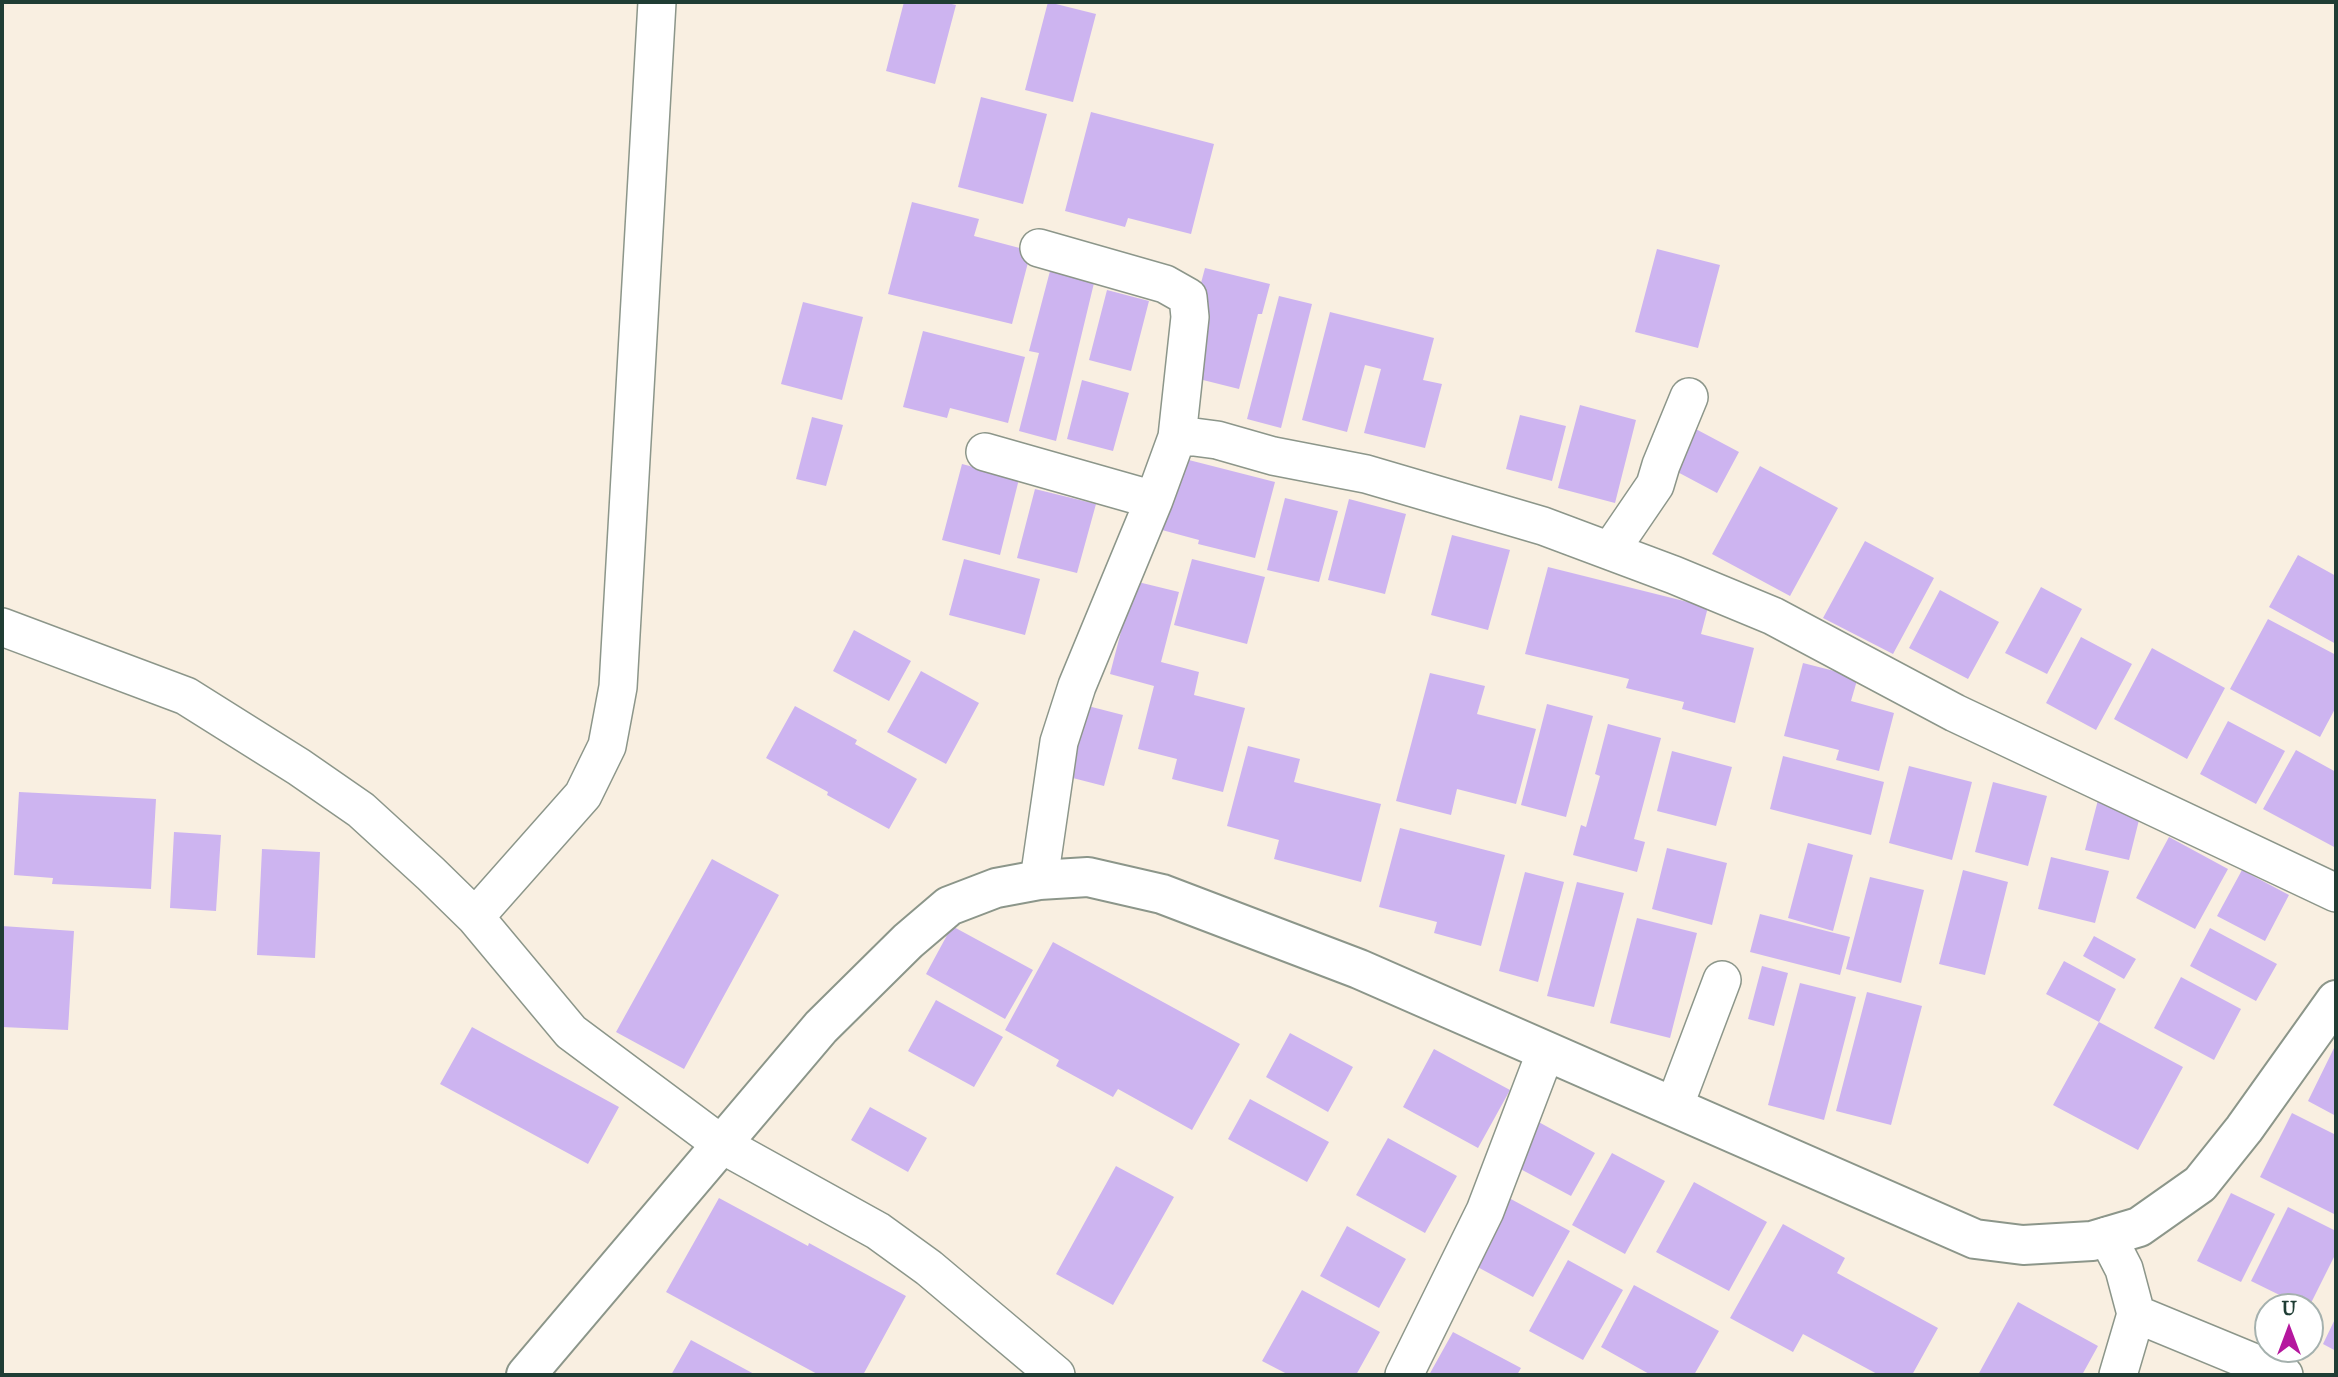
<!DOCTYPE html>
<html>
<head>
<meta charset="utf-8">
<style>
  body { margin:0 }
  #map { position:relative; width:2338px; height:1377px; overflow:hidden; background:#f9efe1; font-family:"IM FELL Great Primer",serif }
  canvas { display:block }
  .frame { position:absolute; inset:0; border:4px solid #1f3d34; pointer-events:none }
  .north { position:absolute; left:2254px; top:1293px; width:70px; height:70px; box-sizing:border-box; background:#fff; border:2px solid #a5b1ae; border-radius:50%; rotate:0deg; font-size:19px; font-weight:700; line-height:28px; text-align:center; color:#1f3d34 }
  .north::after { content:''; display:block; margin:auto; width:24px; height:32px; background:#b5179e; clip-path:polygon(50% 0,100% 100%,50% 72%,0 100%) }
</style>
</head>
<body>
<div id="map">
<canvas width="2338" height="1377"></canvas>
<div class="frame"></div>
<div class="north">U</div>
</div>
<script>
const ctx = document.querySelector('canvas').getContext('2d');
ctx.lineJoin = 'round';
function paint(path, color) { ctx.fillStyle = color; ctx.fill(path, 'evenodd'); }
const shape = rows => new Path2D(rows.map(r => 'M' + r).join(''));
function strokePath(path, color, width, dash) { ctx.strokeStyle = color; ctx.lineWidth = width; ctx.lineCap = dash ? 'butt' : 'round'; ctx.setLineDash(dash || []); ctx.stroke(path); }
paint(shape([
  [904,2,943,2,956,5,935,84,886,71],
  [1048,2,1096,14,1073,102,1025,90],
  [981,97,1047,114,1023,204,958,187],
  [1091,112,1214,144,1191,234,1128,218,1125,227,1065,211],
  [912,202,979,219,974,236,1031,251,1012,324,888,294],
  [1657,249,1720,265,1698,348,1635,332],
  [1205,268,1270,284,1262,314,1258,314,1239,389,1187,376,1207,300,1197,298],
  [1050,271,1094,283,1056,441,1019,431,1039,353,1029,351],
  [1107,290,1149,301,1131,371,1089,360],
  [1279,296,1312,304,1281,428,1247,419],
  [803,302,863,317,842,400,781,384],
  [1330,312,1434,338,1423,380,1442,384,1425,448,1364,433,1381,369,1365,365,1347,432,1302,420],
  [923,331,1025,357,1008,423,950,408,947,418,903,407],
  [1082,380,1129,393,1113,451,1067,439],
  [1580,405,1636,420,1615,503,1558,488],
  [1520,415,1566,426,1552,481,1506,469],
  [812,417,843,425,826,486,796,479],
  [1692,427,1739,452,1717,493,1670,468],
  [1181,458,1275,482,1255,558,1198,544,1199,540,1162,530],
  [962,464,1019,479,1000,555,942,540],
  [1760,466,1838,508,1790,596,1712,554],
  [1035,489,1096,504,1077,573,1017,558],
  [1285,498,1338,511,1319,582,1267,570],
  [1349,499,1406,514,1385,594,1328,580],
  [1452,535,1510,550,1488,630,1431,615],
  [1865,541,1934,578,1893,654,1823,618],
  [2298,555,2336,576,2336,644,2269,607],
  [964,559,1040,579,1025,635,949,615],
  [1192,559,1265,577,1247,644,1174,625],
  [1548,567,1708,607,1701,634,1754,648,1735,723,1682,709,1684,702,1626,688,1629,679,1525,654],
  [1134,581,1179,592,1161,662,1199,672,1194,695,1245,708,1223,792,1172,779,1177,759,1138,749,1154,686,1110,674],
  [2041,587,2082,609,2047,674,2005,653],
  [1940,590,1999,622,1968,679,1909,648],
  [2268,619,2336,655,2336,707,2320,737,2230,689],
  [854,630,911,661,889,701,833,671],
  [2081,637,2132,664,2096,730,2046,703],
  [2152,648,2225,688,2187,759,2114,719],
  [1803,663,1858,677,1851,701,1894,713,1879,771,1836,760,1839,750,1784,736],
  [921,671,979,703,946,764,887,732],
  [1430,673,1485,686,1477,714,1536,729,1516,804,1457,789,1451,815,1396,801],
  [1547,704,1593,716,1566,817,1521,805],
  [1084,705,1123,715,1104,786,1065,776],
  [795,706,857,740,855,744,917,779,889,829,827,795,828,792,766,758],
  [2228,721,2285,751,2256,804,2200,774],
  [1608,724,1661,738,1634,839,1645,842,1637,872,1573,855,1581,825,1586,827,1600,776,1595,774],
  [1248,746,1300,759,1294,782,1381,804,1361,882,1274,859,1279,840,1227,826],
  [2296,750,2336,772,2336,848,2263,809],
  [1672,751,1732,767,1716,826,1657,811],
  [1783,756,1884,782,1871,835,1770,809],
  [1909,766,1972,782,1952,860,1889,843],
  [1993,782,2047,796,2028,866,1975,852],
  [19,792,156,799,151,889,52,884,53,878,14,875],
  [2098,800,2141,812,2129,860,2085,850],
  [1400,828,1505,855,1481,946,1434,933,1437,922,1379,907],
  [174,832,221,835,216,911,170,908],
  [2169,837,2228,869,2195,929,2136,898],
  [1808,843,1853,855,1833,931,1788,918],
  [1667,848,1727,863,1712,925,1652,909],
  [262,849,320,852,315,958,257,955],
  [2051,857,2109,871,2095,923,2038,909],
  [712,859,779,895,684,1069,616,1032],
  [1963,870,2008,882,1985,975,1939,964],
  [2242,870,2289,895,2265,941,2217,916],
  [1525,872,1564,882,1538,982,1499,971],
  [1870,877,1924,890,1901,983,1846,969],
  [1577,882,1624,893,1594,1007,1547,996],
  [1760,914,1850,937,1840,975,1750,952],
  [1637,918,1697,933,1670,1038,1610,1023],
  [2,926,74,931,68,1030,2,1027],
  [952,926,1033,970,1005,1019,926,974],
  [2210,928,2277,964,2256,1001,2190,966],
  [2094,936,2136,959,2124,979,2083,956],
  [1053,942,1240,1044,1192,1130,1118,1089,1113,1097,1056,1066,1059,1060,1005,1030],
  [2064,961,2116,989,2099,1022,2183,1067,2138,1150,2053,1105,2099,1022,2046,994],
  [1762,966,1788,973,1774,1026,1748,1019],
  [2181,977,2241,1009,2214,1060,2154,1028],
  [1800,983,1856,997,1824,1120,1768,1105],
  [1867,992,1922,1006,1891,1125,1836,1111],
  [936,1000,1003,1037,974,1087,908,1051],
  [472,1027,619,1107,588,1164,440,1084],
  [1290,1033,1353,1067,1328,1112,1266,1077],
  [2336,1044,2336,1116,2308,1101],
  [1434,1049,1510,1090,1478,1148,1403,1107],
  [1250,1099,1329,1142,1307,1182,1228,1139],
  [870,1107,927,1138,908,1172,851,1140],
  [2292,1113,2336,1135,2336,1215,2260,1177],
  [1535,1120,1595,1153,1571,1196,1511,1164],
  [1388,1138,1457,1176,1425,1233,1356,1195],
  [1612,1153,1665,1181,1625,1254,1572,1225],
  [1116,1166,1174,1197,1113,1305,1056,1274],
  [1694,1182,1767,1222,1729,1291,1656,1252],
  [2231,1193,2275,1214,2241,1282,2197,1261],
  [719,1198,808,1246,809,1243,906,1296,863,1375,819,1375,666,1292],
  [1509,1198,1570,1231,1533,1297,1472,1264],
  [2288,1207,2336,1231,2336,1253,2309,1307,2304,1307,2251,1281],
  [1783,1224,1845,1258,1837,1273,1938,1328,1912,1375,1879,1375,1803,1334,1793,1352,1730,1318],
  [1347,1226,1406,1259,1379,1308,1320,1276],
  [1568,1260,1623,1290,1583,1360,1529,1331],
  [1634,1285,1719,1331,1694,1375,1651,1375,1601,1347],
  [1302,1290,1380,1332,1356,1375,1289,1375,1262,1361],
  [2018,1302,2098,1346,2082,1375,1978,1375],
  [2336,1317,2336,1351,2323,1344],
  [1453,1332,1521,1368,1517,1375,1429,1375],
  [691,1340,756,1375,671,1375]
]), '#cdb4f0');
const street = shape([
  [1039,248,1165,284,1188,297,1190,317,1177,437],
  [985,452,1154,500],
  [1610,551,1655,485,1661,465,1689,397],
  [2,627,186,696,299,767,361,810,431,874,475,917,571,1032,721,1144,878,1231,929,1268,1056,1375],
  [1039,880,1059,742,1077,686,1154,500,1177,437,1194,437,1217,440,1273,456,1366,474,1543,526,1674,575,1773,616,1955,713,2336,893],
  [475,917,583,795,607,746,618,687,657,2],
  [1674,1107,1722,980],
  [2107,1236,2124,1269,2136,1314,2118,1375],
  [2136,1314,2284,1375],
  [1404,1375,1485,1211,1546,1051]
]);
const primary = shape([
  [526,1375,821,1027,908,941,949,906,996,888,1039,880,1088,877,1162,894,1359,969,1975,1239,2023,1245,2092,1241,2139,1227,2200,1184,2244,1129,2336,1000]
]);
strokePath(street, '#8c968a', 40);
strokePath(primary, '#8c968a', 42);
strokePath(street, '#fff', 37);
strokePath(primary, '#fff', 38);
</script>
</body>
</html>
